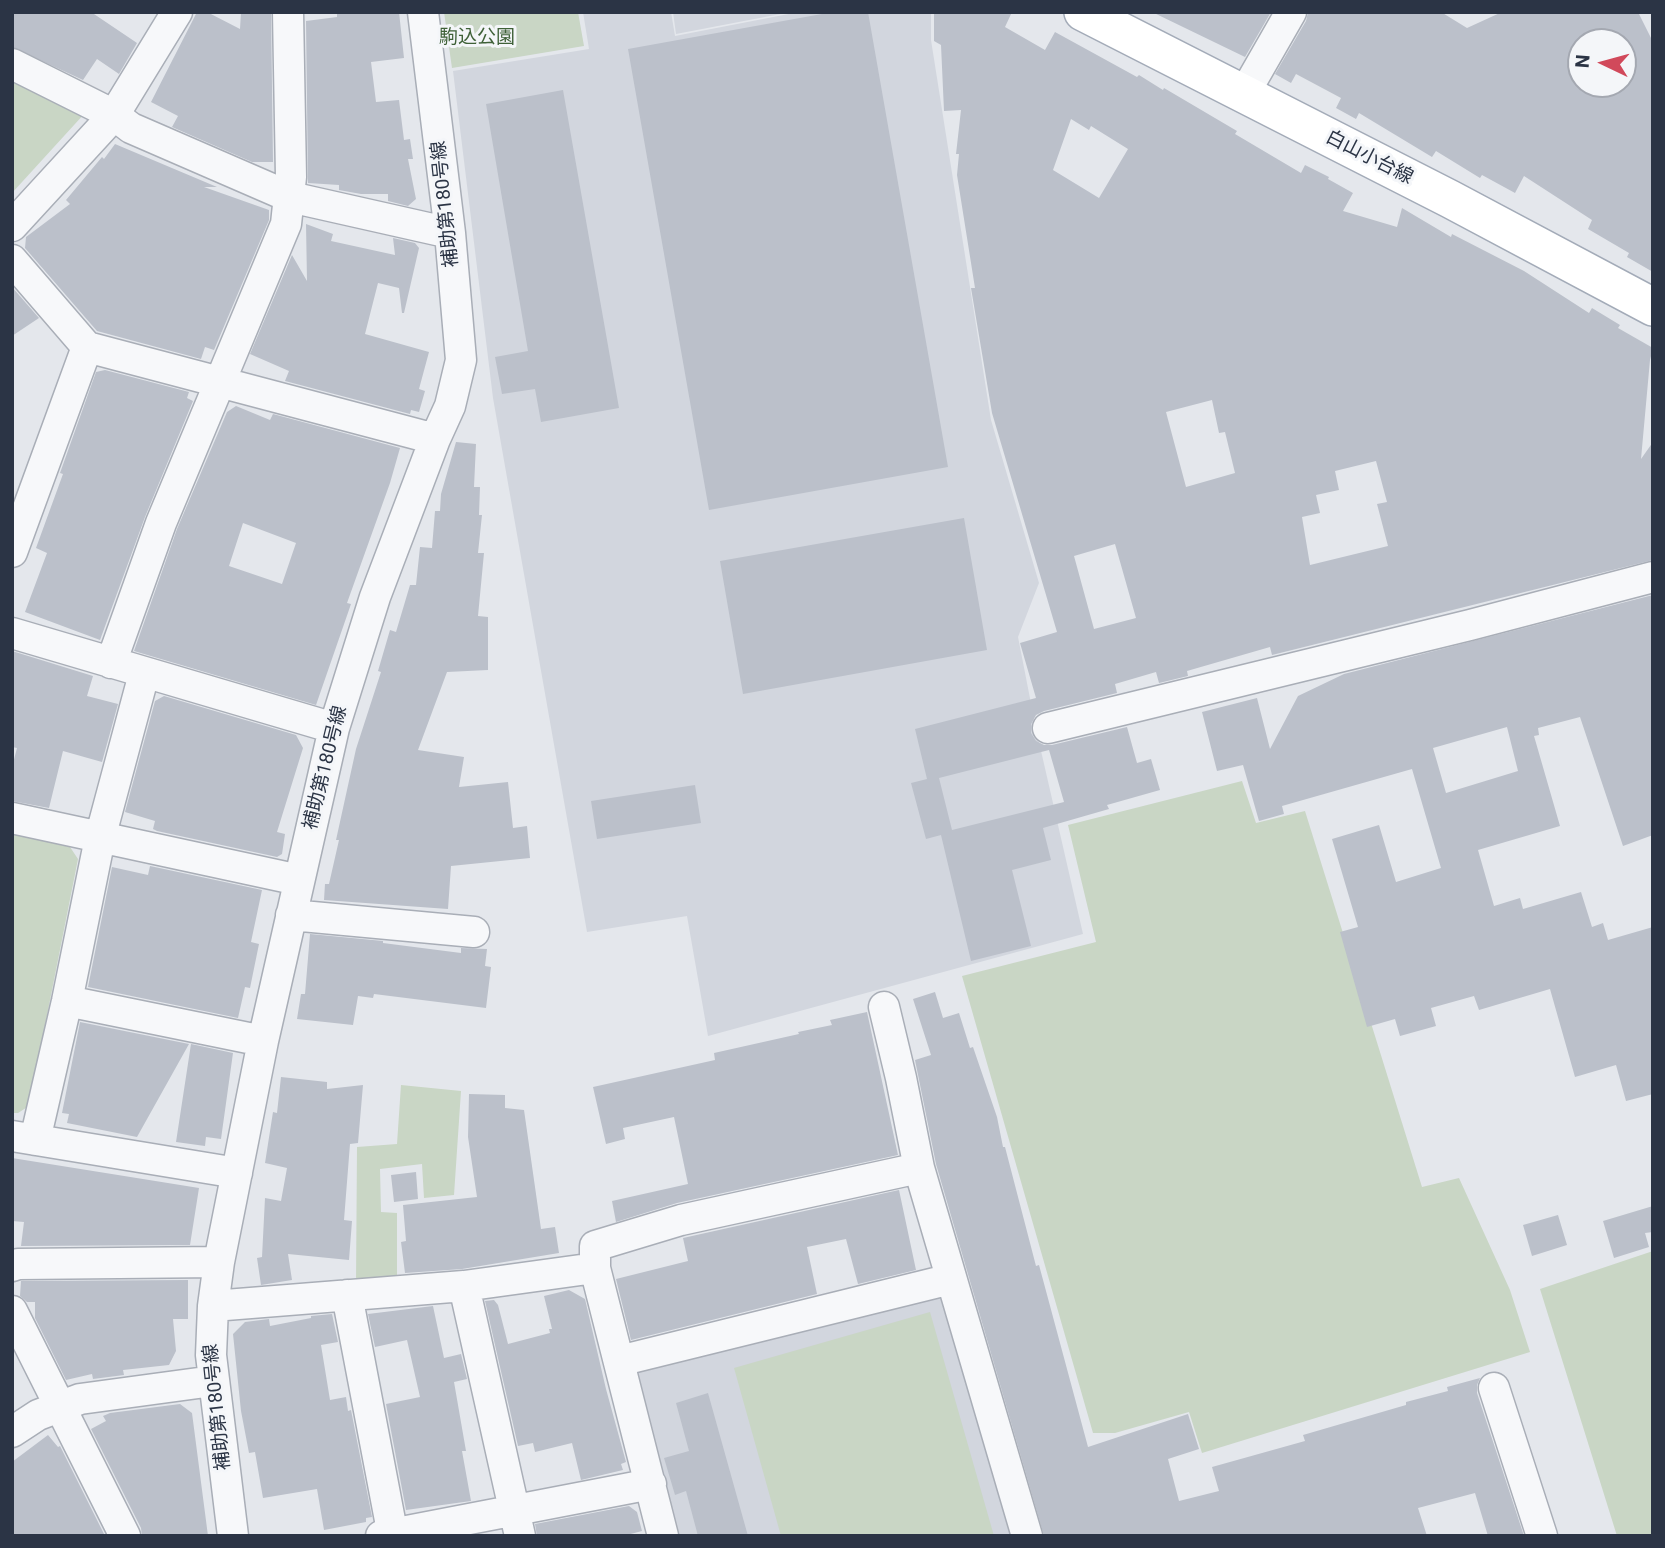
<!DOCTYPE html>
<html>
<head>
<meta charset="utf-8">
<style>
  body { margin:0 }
  #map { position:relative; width:1665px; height:1548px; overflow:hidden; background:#e4e7ec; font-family:Roboto,sans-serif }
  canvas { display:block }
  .frame { position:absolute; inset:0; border:14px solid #2b3445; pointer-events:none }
  .north { position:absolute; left:1567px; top:28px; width:70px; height:70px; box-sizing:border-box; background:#f4f6f9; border:2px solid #a4a8b1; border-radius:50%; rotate:275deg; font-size:19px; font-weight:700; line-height:28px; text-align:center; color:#2b3445 }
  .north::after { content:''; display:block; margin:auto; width:24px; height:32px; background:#d1495b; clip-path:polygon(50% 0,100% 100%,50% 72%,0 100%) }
</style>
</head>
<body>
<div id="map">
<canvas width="1665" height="1548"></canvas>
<div class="frame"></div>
<div class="north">N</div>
</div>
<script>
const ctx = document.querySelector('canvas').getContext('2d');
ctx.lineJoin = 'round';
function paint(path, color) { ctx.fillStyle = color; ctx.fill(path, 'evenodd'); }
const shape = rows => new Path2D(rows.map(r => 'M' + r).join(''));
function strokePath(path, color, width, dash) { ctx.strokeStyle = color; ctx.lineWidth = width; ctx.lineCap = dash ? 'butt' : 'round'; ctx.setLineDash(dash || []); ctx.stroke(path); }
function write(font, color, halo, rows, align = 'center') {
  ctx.font = font + ' Roboto,"Noto Sans JP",sans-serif'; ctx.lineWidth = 6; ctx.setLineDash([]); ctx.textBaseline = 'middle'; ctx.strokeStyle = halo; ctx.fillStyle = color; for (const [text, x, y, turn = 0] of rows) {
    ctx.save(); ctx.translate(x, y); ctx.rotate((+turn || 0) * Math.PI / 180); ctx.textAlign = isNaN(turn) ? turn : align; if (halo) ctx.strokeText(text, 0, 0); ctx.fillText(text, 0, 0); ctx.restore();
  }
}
paint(shape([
  [583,12,671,12,675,36,799,12,931,12,931,40,991,420,1039,583,1018,637,1036,729,1083,934,708,1036,687,916,587,932,493,398,453,71,589,49],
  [673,12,791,12,676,34],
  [944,1290,1017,1536,674,1536,629,1367]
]), '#d2d6de');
paint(shape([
  [444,12,578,12,584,46,452,68],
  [12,74,85,113,12,193],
  [1242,781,1256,823,1305,811,1422,1187,1459,1178,1510,1290,1530,1352,1202,1453,1189,1412,1115,1433,1093,1433,962,976,1096,942,1068,825],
  [12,834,70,847,78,859,29,1106,18,1113,12,1113],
  [401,1085,461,1091,454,1195,424,1198,422,1164,380,1169,381,1212,397,1213,397,1280,356,1283,357,1147,397,1144],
  [1653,1251,1653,1536,1617,1536,1540,1289],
  [930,1312,994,1536,781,1536,734,1368]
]), '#c9d6c5');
paint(shape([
  [12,12,91,12,137,43,119,74,97,59,83,80,12,47],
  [197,12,207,12,240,29,241,12,271,12,273,162,252,162,172,127,178,116,151,102],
  [337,12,399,12,404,58,371,62,376,102,399,100,404,140,410,139,413,159,408,159,416,199,408,206,388,201,388,194,361,194,339,190,339,185,308,183,306,21,337,17],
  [833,12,868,12,948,467,709,510,628,49],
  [934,12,1012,12,1005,27,1045,50,1055,32,1137,77,1139,75,1163,90,1164,88,1237,131,1235,134,1301,173,1305,165,1329,177,1328,179,1353,193,1343,211,1397,227,1402,208,1451,237,1452,234,1524,271,1589,313,1592,308,1620,325,1618,328,1653,348,1650,360,1641,459,1653,442,1653,560,1272,655,1270,647,1187,671,1188,676,1159,683,1156,672,1115,684,1117,693,1044,711,1036,715,1031,724,1031,733,1036,741,1044,745,1052,745,1127,727,1137,763,1151,759,1160,790,1107,805,1109,809,1043,828,1051,860,1012,870,1031,946,971,961,941,835,926,839,911,783,927,779,915,729,1036,698,1020,643,1057,632,992,413,971,288,975,288,957,175,959,154,956,154,961,110,944,111,941,45,934,41],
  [1071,119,1089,130,1091,126,1128,149,1099,198,1053,170],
  [1212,400,1219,433,1225,432,1235,473,1186,487,1166,412],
  [1376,461,1387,502,1377,504,1388,546,1310,565,1302,517,1320,513,1316,495,1339,490,1335,471],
  [1115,544,1136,618,1094,629,1074,556],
  [1049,750,1064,802,952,830,939,778],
  [1152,12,1271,12,1245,57],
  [1308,12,1441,12,1467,28,1502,12,1638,12,1653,42,1653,272,1627,257,1629,253,1588,229,1592,220,1524,176,1515,193,1482,175,1480,178,1436,151,1432,157,1359,113,1356,119,1336,108,1341,98,1296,74,1291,83,1275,74,1306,21],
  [1581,42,1623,42,1623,84,1581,84],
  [563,90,619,408,541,422,535,389,502,394,495,357,528,351,486,104],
  [115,144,217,187,204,187,269,210,269,220,214,350,205,347,201,359,97,331,25,248,26,237,70,204,66,200,102,157,104,159],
  [306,224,333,234,331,241,395,255,393,238,415,243,419,248,404,313,402,313,399,288,378,283,365,334,429,352,419,389,425,391,419,412,411,410,410,414,285,381,289,371,250,354,292,255,307,281],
  [12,287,39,318,12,336],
  [105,370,189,392,187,398,193,401,145,517,100,640,25,612,47,553,36,548,63,474,60,473,96,372],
  [236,406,270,420,273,414,400,448,390,483,347,603,351,604,316,705,134,651,177,529,227,412],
  [243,523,296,543,282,584,229,566],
  [456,442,476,444,474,487,480,487,479,515,482,515,478,553,484,553,478,616,488,617,488,670,447,672,418,750,464,757,459,787,508,782,513,828,527,826,530,858,451,866,448,909,324,900,325,884,329,884,339,840,336,840,356,749,381,672,378,671,390,630,396,632,410,585,416,585,420,547,432,548,435,511,440,511,441,494],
  [964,518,987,650,743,694,720,561],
  [1653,595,1653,835,1623,846,1580,717,1538,728,1539,735,1534,736,1560,826,1478,850,1494,906,1520,898,1523,909,1581,892,1592,927,1603,923,1608,940,1653,927,1653,1094,1626,1101,1616,1065,1575,1077,1550,989,1479,1010,1474,996,1431,1008,1436,1026,1400,1036,1395,1019,1367,1027,1340,932,1358,927,1332,839,1379,825,1396,882,1441,868,1412,769,1282,806,1284,814,1259,821,1243,765,1217,771,1202,712,1257,698,1270,749,1298,696,1344,674],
  [1507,727,1518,771,1446,793,1433,748],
  [12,651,93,676,87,696,118,704,102,762,63,751,49,808,12,801,12,767,17,748,12,747],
  [164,696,296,735,303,748,277,832,285,834,282,854,277,857,157,831,153,829,155,821,125,812,155,701],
  [695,785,701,823,597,839,591,801],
  [150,866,262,890,251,942,259,944,250,988,245,987,238,1018,88,987,112,867,148,875],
  [310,934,383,941,383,943,461,953,461,948,487,949,485,966,491,967,486,1008,374,994,373,998,358,996,353,1025,297,1019,301,994,305,994],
  [935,992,943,1018,959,1013,970,1048,973,1047,997,1117,1003,1147,1005,1147,1036,1266,1039,1265,1088,1447,1188,1414,1199,1449,1168,1459,1179,1501,1219,1491,1212,1467,1305,1441,1303,1435,1406,1405,1406,1402,1448,1391,1447,1387,1480,1378,1477,1385,1477,1393,1524,1536,1488,1536,1475,1493,1418,1508,1427,1536,1044,1536,936,1164,915,1060,931,1055,913,999],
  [867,1012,898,1155,677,1203,616,1222,612,1201,688,1184,674,1117,623,1128,625,1139,606,1144,593,1087,715,1060,714,1053,799,1034,798,1032,832,1025,830,1020],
  [80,1022,189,1044,137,1137,67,1123,69,1114,62,1113],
  [191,1044,233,1053,221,1139,206,1137,205,1146,176,1142],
  [281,1077,327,1082,327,1089,363,1085,358,1143,350,1144,344,1220,352,1221,349,1260,288,1254,292,1280,261,1285,257,1258,262,1257,265,1198,281,1201,287,1168,265,1163,273,1112,277,1113],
  [469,1094,505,1095,505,1108,524,1110,541,1229,555,1227,559,1253,462,1269,405,1273,401,1242,406,1241,403,1205,477,1197,468,1137],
  [12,1158,199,1188,190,1245,21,1246,24,1222,12,1221],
  [416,1172,418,1199,394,1202,391,1175],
  [899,1190,916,1270,858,1284,846,1239,807,1247,817,1294,631,1340,616,1279,688,1261,683,1238],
  [1653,1206,1653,1232,1645,1233,1649,1247,1614,1258,1603,1221],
  [1558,1215,1567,1245,1532,1256,1523,1225],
  [188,1280,188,1319,173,1319,176,1351,169,1365,123,1370,124,1375,93,1379,92,1374,66,1380,35,1318,35,1302,27,1302,20,1296,21,1281],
  [569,1290,585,1299,606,1389,626,1462,621,1464,623,1470,581,1480,572,1443,535,1452,533,1443,518,1446,485,1301,494,1300,498,1305,508,1344,550,1333,549,1329,552,1329,544,1296],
  [433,1306,444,1358,461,1354,467,1379,454,1382,466,1451,462,1451,471,1501,406,1510,386,1404,420,1397,407,1340,375,1347,368,1314],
  [332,1314,338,1342,321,1345,330,1400,346,1397,348,1411,351,1410,372,1517,366,1518,366,1522,324,1530,317,1489,263,1498,255,1452,249,1453,241,1411,233,1334,245,1322,269,1319,270,1326,311,1318,311,1316],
  [708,1393,748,1536,698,1536,686,1491,675,1495,664,1458,689,1451,676,1403],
  [180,1404,192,1413,208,1536,142,1536,141,1528,91,1429,106,1421,103,1416,110,1413],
  [48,1435,58,1447,60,1446,105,1536,12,1536,12,1462],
  [629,1506,637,1512,642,1531,623,1536,537,1536,535,1524]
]), '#bbc0ca');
const minor = shape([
  [12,64,114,115,131,128,290,197,450,233],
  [1244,94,1291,12],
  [12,226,114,115,177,12],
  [12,260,87,347,435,439],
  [12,552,87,347],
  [12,633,334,728],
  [111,663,161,523,286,224,291,177,288,12],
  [1048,728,1470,625,1653,577],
  [12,818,299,880],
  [291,915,474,932],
  [67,1001,263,1041],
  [884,1007,901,1078,919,1168,1027,1536],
  [12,1136,237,1173],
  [35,1140,67,1001,100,838,144,674],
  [12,1266,18,1264,219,1262],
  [464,1286,520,1536],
  [347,1295,393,1536],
  [213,1306,464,1286,595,1268],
  [12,1311,125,1536],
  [619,1361,951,1279],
  [1494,1388,1542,1536],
  [12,1432,38,1415,80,1399,213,1381],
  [233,1536,211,1355,213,1306,219,1262,263,1041,334,728,375,597,435,439,450,406,461,360,450,233,423,12],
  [381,1536,651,1484],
  [663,1536,595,1268,595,1246,681,1220,919,1168]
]);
const major = shape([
  [1083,12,1450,199,1653,307]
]);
strokePath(minor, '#a9aeb7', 33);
strokePath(major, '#a3abb8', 40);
strokePath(minor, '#f7f8fa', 30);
strokePath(major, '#fff', 37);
write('19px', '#3f6138', '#f4f6f9', [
  ["駒込公園",477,38]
]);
write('19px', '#2b3445', '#f4f6f9', [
  ["白山小台線",1369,158,27],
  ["補助第180号線",446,204,-96],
  ["補助第180号線",326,768,-76],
  ["補助第180号線",218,1407,-96]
]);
</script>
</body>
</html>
